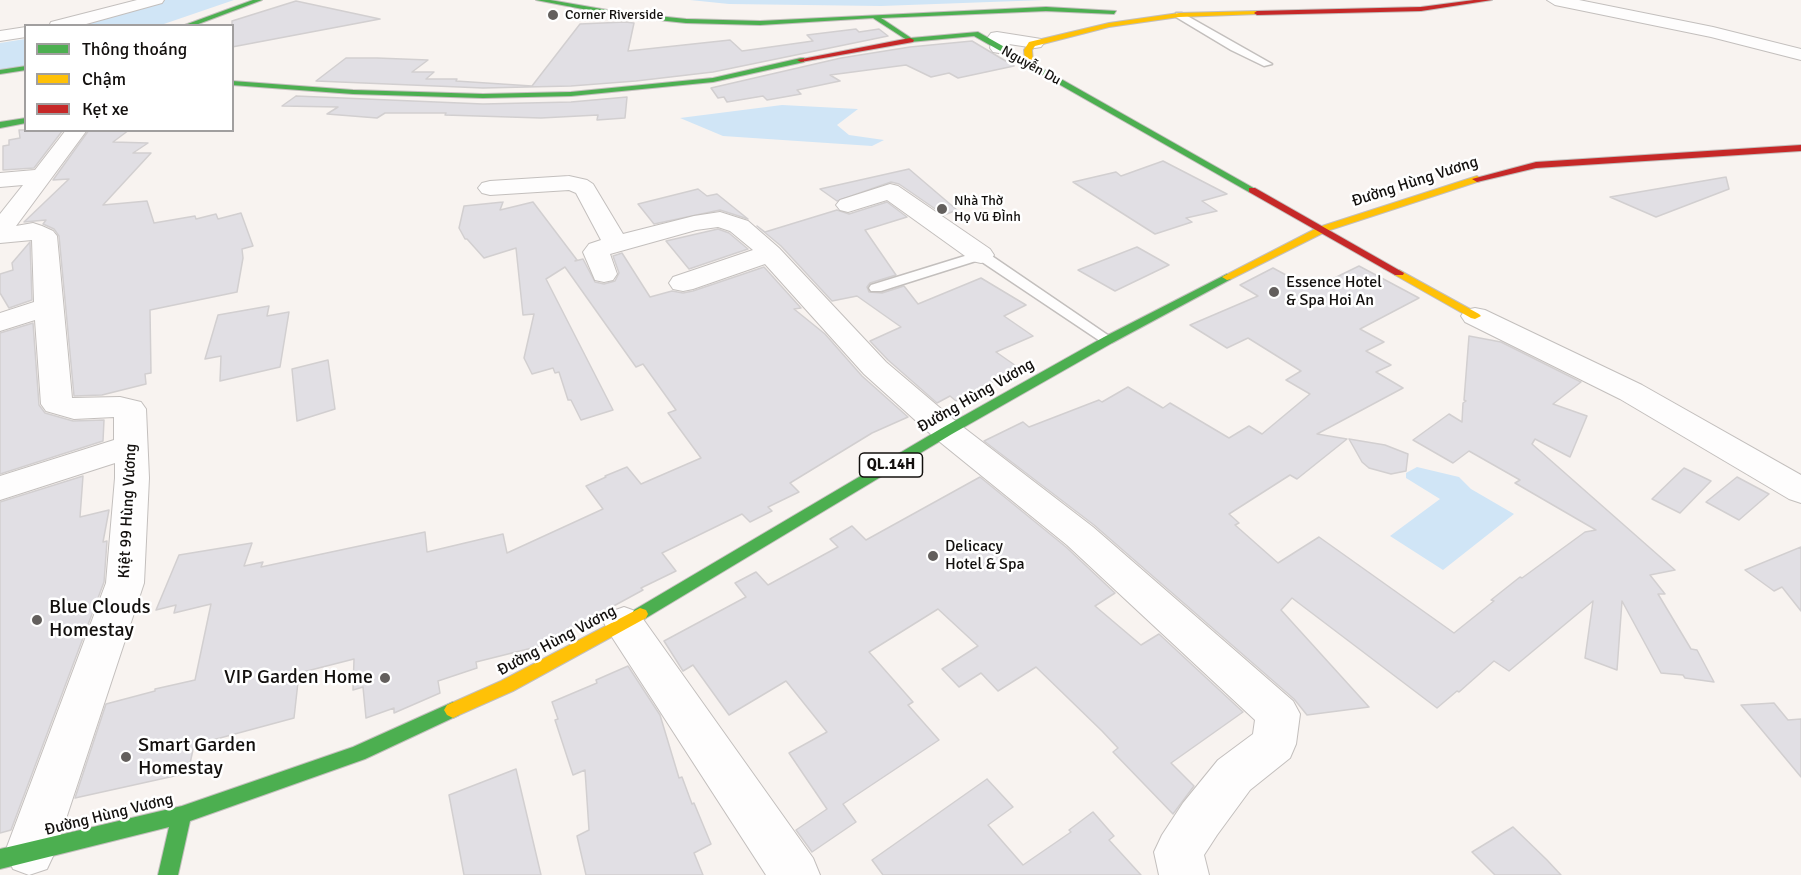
<!DOCTYPE html>
<html>
<head>
<meta charset="utf-8">
<style>
  body { margin:0 }
  #map { position:relative; width:1801px; height:875px; overflow:hidden; background:#f8f3f0; font-family:Signika,sans-serif }
  canvas { display:block }
  .legend { position:absolute; left:24px; top:24px; width:210px; height:108px; box-sizing:border-box; background:#fff; border:2px solid #a19f9f; margin:0; padding:8px 10px; list-style:none; font-size:18px; color:#13100e }
  .legend li { display:flex; align-items:center; gap:12px; height:30px }
  .legend b { width:30px; border:2px solid #a19f9f }
</style>
</head>
<body>
<div id="map">
<canvas width="1801" height="875"></canvas>
<ul class="legend">
<li><b style="height:8px;background:#4caf50"></b>Thông thoáng</li>
<li><b style="height:8px;background:#ffc107"></b>Chậm</li>
<li><b style="height:8px;background:#c62828"></b>Kẹt xe</li>
</ul>
</div>
<script>
const ctx = document.querySelector('canvas').getContext('2d');
ctx.lineJoin = 'round';
function paint(path, color) { ctx.fillStyle = color; ctx.fill(path, 'evenodd'); }
const shape = rows => new Path2D(rows.map(r => 'M' + r).join(''));
function strokePath(path, color, width, dash) { ctx.strokeStyle = color; ctx.lineWidth = width; ctx.lineCap = dash ? 'butt' : 'round'; ctx.setLineDash(dash || []); ctx.stroke(path); }
function write(font, color, halo, rows, align = 'center') {
  ctx.font = font + ' Signika,sans-serif'; ctx.lineWidth = 5; ctx.setLineDash([]); ctx.textBaseline = 'middle'; ctx.strokeStyle = halo; ctx.fillStyle = color; for (const [text, x, y, turn = 0] of rows) {
    ctx.save(); ctx.translate(x, y); ctx.rotate((+turn || 0) * Math.PI / 180); ctx.textAlign = isNaN(turn) ? turn : align; if (halo) ctx.strokeText(text, 0, 0); ctx.fillText(text, 0, 0); ctx.restore();
  }
}
paint(shape([
  [163,0,234,0,161,25,76,26],
  [690,0,1045,0,881,6,729,4],
  [25,39,25,66,0,70,0,43],
  [782,105,858,109,837,125,849,135,884,140,872,146,723,136,680,118],
  [1417,467,1459,477,1471,489,1514,514,1443,570,1390,536,1440,499,1406,478,1406,473]
]), '#d0e5f6');
const building = shape([
  [296,1,380,19,232,47,232,21,296,1],
  [625,22,634,23,628,51,730,40,742,51,813,41,807,35,856,29,859,32,879,29,888,36,713,72,636,81,571,86,483,88,316,81,346,58,377,58,428,60,412,72,434,72,426,79,457,79,456,81,532,86,580,24,625,22],
  [972,41,1014,66,958,78,949,73,931,77,906,65,830,75,840,81,797,90,801,94,767,100,763,96,727,102,724,97,718,98,711,88,841,58,910,47,972,41],
  [296,96,483,104,571,102,627,97,625,118,597,120,598,115,541,118,445,115,446,113,385,113,377,118,327,114,338,107,282,106,296,96],
  [19,130,63,130,34,168,3,170,3,146,9,145,9,140,20,138,19,130],
  [89,130,129,130,113,142,148,143,133,153,151,153,103,205,147,201,154,223,195,216,196,219,216,214,218,219,241,213,253,246,242,249,243,258,237,292,150,310,151,373,145,374,146,384,102,395,74,396,59,236,54,229,43,224,46,220,24,222,69,179,53,180,89,130],
  [1163,161,1227,194,1202,201,1217,211,1186,218,1192,222,1155,234,1073,182,1116,172,1121,176,1163,161],
  [909,169,957,210,944,215,899,184,891,182,837,201,820,189,909,169],
  [1726,177,1729,189,1656,217,1610,197,1726,177],
  [698,189,707,196,717,194,748,219,720,210,654,224,638,204,698,189],
  [503,202,500,210,533,202,577,260,575,261,583,259,595,282,604,284,615,281,619,273,613,256,622,253,650,297,672,291,683,293,693,291,764,267,801,308,794,309,825,334,862,376,908,417,872,433,790,483,799,492,768,507,772,511,750,522,742,514,662,553,676,571,641,588,643,590,540,646,476,662,477,668,438,681,440,693,394,713,394,708,366,718,363,687,353,690,354,659,299,673,294,718,194,745,188,773,75,798,106,704,155,691,155,689,195,680,211,604,174,613,176,605,156,610,179,555,252,543,244,566,263,562,261,567,425,532,427,552,503,534,507,553,603,509,586,486,606,477,605,476,627,467,641,484,701,458,668,413,676,410,643,364,636,367,565,267,546,279,613,410,581,420,571,400,568,400,559,372,555,373,553,368,532,374,524,358,534,314,523,315,516,248,484,258,467,239,465,239,459,228,464,206,503,202],
  [887,202,907,217,865,230,896,275,870,283,867,287,869,292,882,293,904,286,918,304,981,278,1026,305,1004,316,1033,336,996,352,1019,368,956,401,950,396,937,403,888,360,870,341,901,327,857,296,832,301,781,246,757,226,765,232,837,210,849,214,887,202],
  [718,229,729,233,748,249,689,269,666,241,718,229],
  [30,242,32,300,9,308,0,293,0,274,13,270,12,263,30,242],
  [1137,247,1169,265,1115,291,1078,270,1137,247],
  [1359,266,1419,298,1360,329,1384,342,1366,351,1391,365,1376,372,1403,388,1317,434,1347,439,1297,479,1290,475,1229,514,1239,523,1235,525,1278,563,1319,537,1454,633,1494,601,1491,600,1520,577,1522,578,1585,532,1596,530,1515,483,1520,480,1469,451,1453,463,1413,440,1449,414,1462,422,1463,403,1466,401,1464,400,1469,336,1501,342,1581,382,1553,404,1587,416,1570,457,1535,439,1532,444,1675,570,1650,575,1665,594,1658,594,1691,649,1697,650,1714,682,1685,678,1683,675,1661,673,1622,601,1617,670,1585,658,1593,601,1509,671,1494,661,1459,692,1457,691,1437,708,1292,598,1281,610,1369,707,1307,715,1294,699,1094,525,984,441,1023,422,1029,427,1099,400,1102,402,1128,387,1163,408,1170,403,1229,438,1249,426,1262,434,1310,394,1286,380,1301,371,1248,338,1227,348,1190,325,1258,296,1240,285,1273,268,1312,289,1359,266],
  [269,306,267,316,289,312,280,367,220,381,221,356,205,359,218,315,269,306],
  [33,323,39,405,45,413,73,421,104,420,103,441,0,474,0,333,33,323],
  [328,360,335,409,297,421,292,369,328,360],
  [1349,439,1385,445,1408,454,1406,471,1391,474,1369,468,1362,462,1349,439],
  [1684,468,1711,481,1680,513,1652,499,1684,468],
  [83,476,80,517,109,510,103,542,107,541,104,582,11,830,0,833,0,502,83,476],
  [980,477,1066,547,1115,593,1095,606,1141,645,1159,634,1243,712,1171,763,1194,786,1173,814,1113,752,1118,748,1102,731,1036,667,998,691,981,673,959,687,942,669,978,646,938,609,869,652,913,702,908,705,939,740,843,804,856,822,812,852,796,830,827,809,789,753,827,732,786,681,729,715,693,665,683,671,664,641,746,597,735,583,756,572,768,585,838,547,830,539,852,526,866,540,980,477],
  [1737,477,1769,494,1739,520,1706,502,1737,477],
  [1801,547,1801,611,1782,587,1774,591,1745,570,1801,547],
  [628,666,660,715,679,778,682,777,692,804,694,803,711,844,694,853,703,875,586,875,577,836,589,830,585,770,573,775,555,720,558,719,552,702,597,683,596,680,628,666],
  [1774,703,1788,720,1801,719,1801,777,1741,705,1774,703],
  [516,769,541,875,464,875,449,795,516,769],
  [987,779,1013,807,988,825,1023,865,1071,832,1069,830,1093,812,1114,836,1109,840,1141,875,883,875,872,860,987,779],
  [1513,827,1547,860,1561,875,1495,875,1472,852,1513,827]
]);
paint(building, '#e1dfe4');
strokePath(building, '#d2cfd0', 1.5);
const lane = shape([
  [1176,13,1182,13,1272,64,1264,66,1231,50,1176,17,1176,13],
  [981,251,986,252,1115,340,1108,344,1103,343,979,260,881,291,871,291,869,288,871,285,981,251]
]);
const street = shape([
  [137,0,164,0,162,3,79,26,49,26,51,22,137,0],
  [1547,0,1579,0,1713,27,1801,49,1801,60,1711,37,1555,5,1547,0],
  [26,27,26,37,0,41,0,31,26,27],
  [997,32,1035,38,1041,39,1044,43,1041,47,1035,48,1009,44,1005,52,999,53,993,52,990,48,991,43,988,37,991,33,997,32],
  [66,130,87,130,16,226,33,223,42,226,53,231,57,236,72,398,120,397,141,402,146,409,149,478,144,583,55,852,47,869,29,875,13,869,5,852,106,583,115,478,115,463,0,500,0,476,114,440,114,417,74,419,46,411,41,404,35,320,0,331,0,313,34,302,32,240,0,243,0,214,23,185,0,187,0,173,35,170,66,130],
  [569,176,587,180,593,184,623,234,694,216,720,212,748,221,779,248,886,362,959,424,1093,527,1293,701,1300,714,1296,744,1290,758,1250,790,1217,835,1204,855,1209,875,1159,875,1154,852,1162,835,1183,803,1218,760,1253,734,1255,720,1067,545,935,438,864,374,765,264,693,289,683,291,673,289,669,283,673,277,753,250,730,231,718,227,696,230,610,254,617,274,613,280,604,282,595,280,583,252,589,244,601,240,576,193,569,190,490,195,482,193,478,188,482,183,490,181,569,176],
  [890,184,898,186,990,249,994,255,990,261,981,263,972,261,887,200,848,212,840,210,836,205,840,200,890,184],
  [1475,308,1485,310,1642,385,1801,475,1801,503,1789,499,1620,399,1465,322,1461,316,1465,310,1475,308],
  [624,607,638,612,813,858,820,875,766,875,610,634,604,623,610,612,624,607]
]);
const fast = shape([
  [253,0,262,0,193,26,182,26,253,0],
  [536,0,550,0,619,12,686,19,760,21,1046,7,1116,11,1114,14,1046,11,881,18,911,38,978,32,1257,190,1249,192,974,36,910,42,873,18,760,25,686,23,619,16,536,0],
  [801,58,804,58,804,62,713,82,571,96,483,98,353,94,232,85,232,81,353,90,483,94,571,92,713,78,801,58],
  [26,66,26,70,0,74,0,70,26,66],
  [26,118,26,123,0,128,0,122,26,118],
  [1227,274,1231,275,1231,279,1112,343,952,434,646,618,640,620,634,618,632,614,634,610,942,428,1104,337,1227,274],
  [453,702,459,705,462,710,459,715,365,759,190,821,178,875,158,875,169,827,0,869,0,849,182,806,353,747,453,702]
]);
const slow = shape([
  [1257,11,1259,14,1179,17,1109,27,1035,46,1032,50,1033,62,1029,64,1025,62,1024,50,1029,42,1109,23,1179,13,1257,11],
  [1477,176,1482,179,1480,181,1327,231,1231,279,1227,280,1222,277,1319,227,1477,176],
  [1399,270,1479,314,1481,316,1475,319,1471,318,1395,275,1395,271,1399,270],
  [640,608,646,610,648,614,646,618,513,691,459,715,453,718,447,715,444,710,447,705,501,681,640,608]
]);
const jam = shape([
  [1474,0,1492,0,1421,11,1257,15,1254,13,1257,11,1421,7,1474,0],
  [910,38,914,40,913,42,801,62,797,60,910,38],
  [1801,145,1801,151,1536,168,1477,182,1472,179,1536,162,1801,145],
  [1249,188,1255,188,1404,273,1403,275,1395,275,1249,192,1249,188]
]);
strokePath(lane, '#c3bfbd', 3);
strokePath(street, '#c3bfbd', 2);
strokePath(fast, '#c3bfbd', 2);
strokePath(slow, '#c3bfbd', 2);
strokePath(jam, '#c3bfbd', 2);
paint(lane, '#fefdfd');
paint(street, '#fefdfd');
paint(fast, '#4caf50');
paint(slow, '#ffc107');
paint(jam, '#c62828');
for (const [x, y, r, color] of [
  [553,15,6,"#635f5d"],
  [942,209,6,"#635f5d"],
  [1274,292,6,"#635f5d"],
  [933,556,6,"#635f5d"],
  [37,620,6,"#635f5d"],
  [385,678,6,"#635f5d"],
  [126,757,6,"#635f5d"]
]) { const dot = new Path2D(); dot.arc(x, y, r, 0, 2 * Math.PI); ctx.fillStyle = color; ctx.fill(dot); strokePath(dot, '#fff', 2); }
write('14px', '#13100e', '#fff', [
  ["Corner Riverside",565,15],
  ["Nhà Thờ",954,201],
  ["Họ Vũ ĐÌnh",954,217]
], 'left');
write('14px', '#13100e', '#fff', [
  ["Nguyễn Du",1031,66,29]
]);
for (const [x, y, w] of [
  [891,465,63]
]) { const box = new Path2D(); box.roundRect(x - w / 2, y - 12, w, 24, 4.5); ctx.fillStyle = '#fff'; ctx.fill(box); strokePath(box, '#13100e', 1.5); }
write('bold 15px', '#13100e', null, [
  ["QL.14H",891,465]
]);
write('16px', '#13100e', '#fff', [
  ["Đường Hùng Vương",1415,182,-18],
  ["Đường Hùng Vương",976,396,-30],
  ["Kiệt 99 Hùng Vương",128,511,-87],
  ["Đường Hùng Vương",557,641,-28],
  ["Đường Hùng Vương",109,815,-14]
]);
write('16px', '#13100e', '#fff', [
  ["Essence Hotel",1286,283],
  ["& Spa Hoi An",1286,301],
  ["Delicacy",945,547],
  ["Hotel & Spa",945,565]
], 'left');
write('20px', '#13100e', '#fff', [
  ["Blue Clouds",49,608],
  ["Homestay",49,631],
  ["VIP Garden Home",373,678,"right"],
  ["Smart Garden",138,746],
  ["Homestay",138,769]
], 'left');
</script>
</body>
</html>
